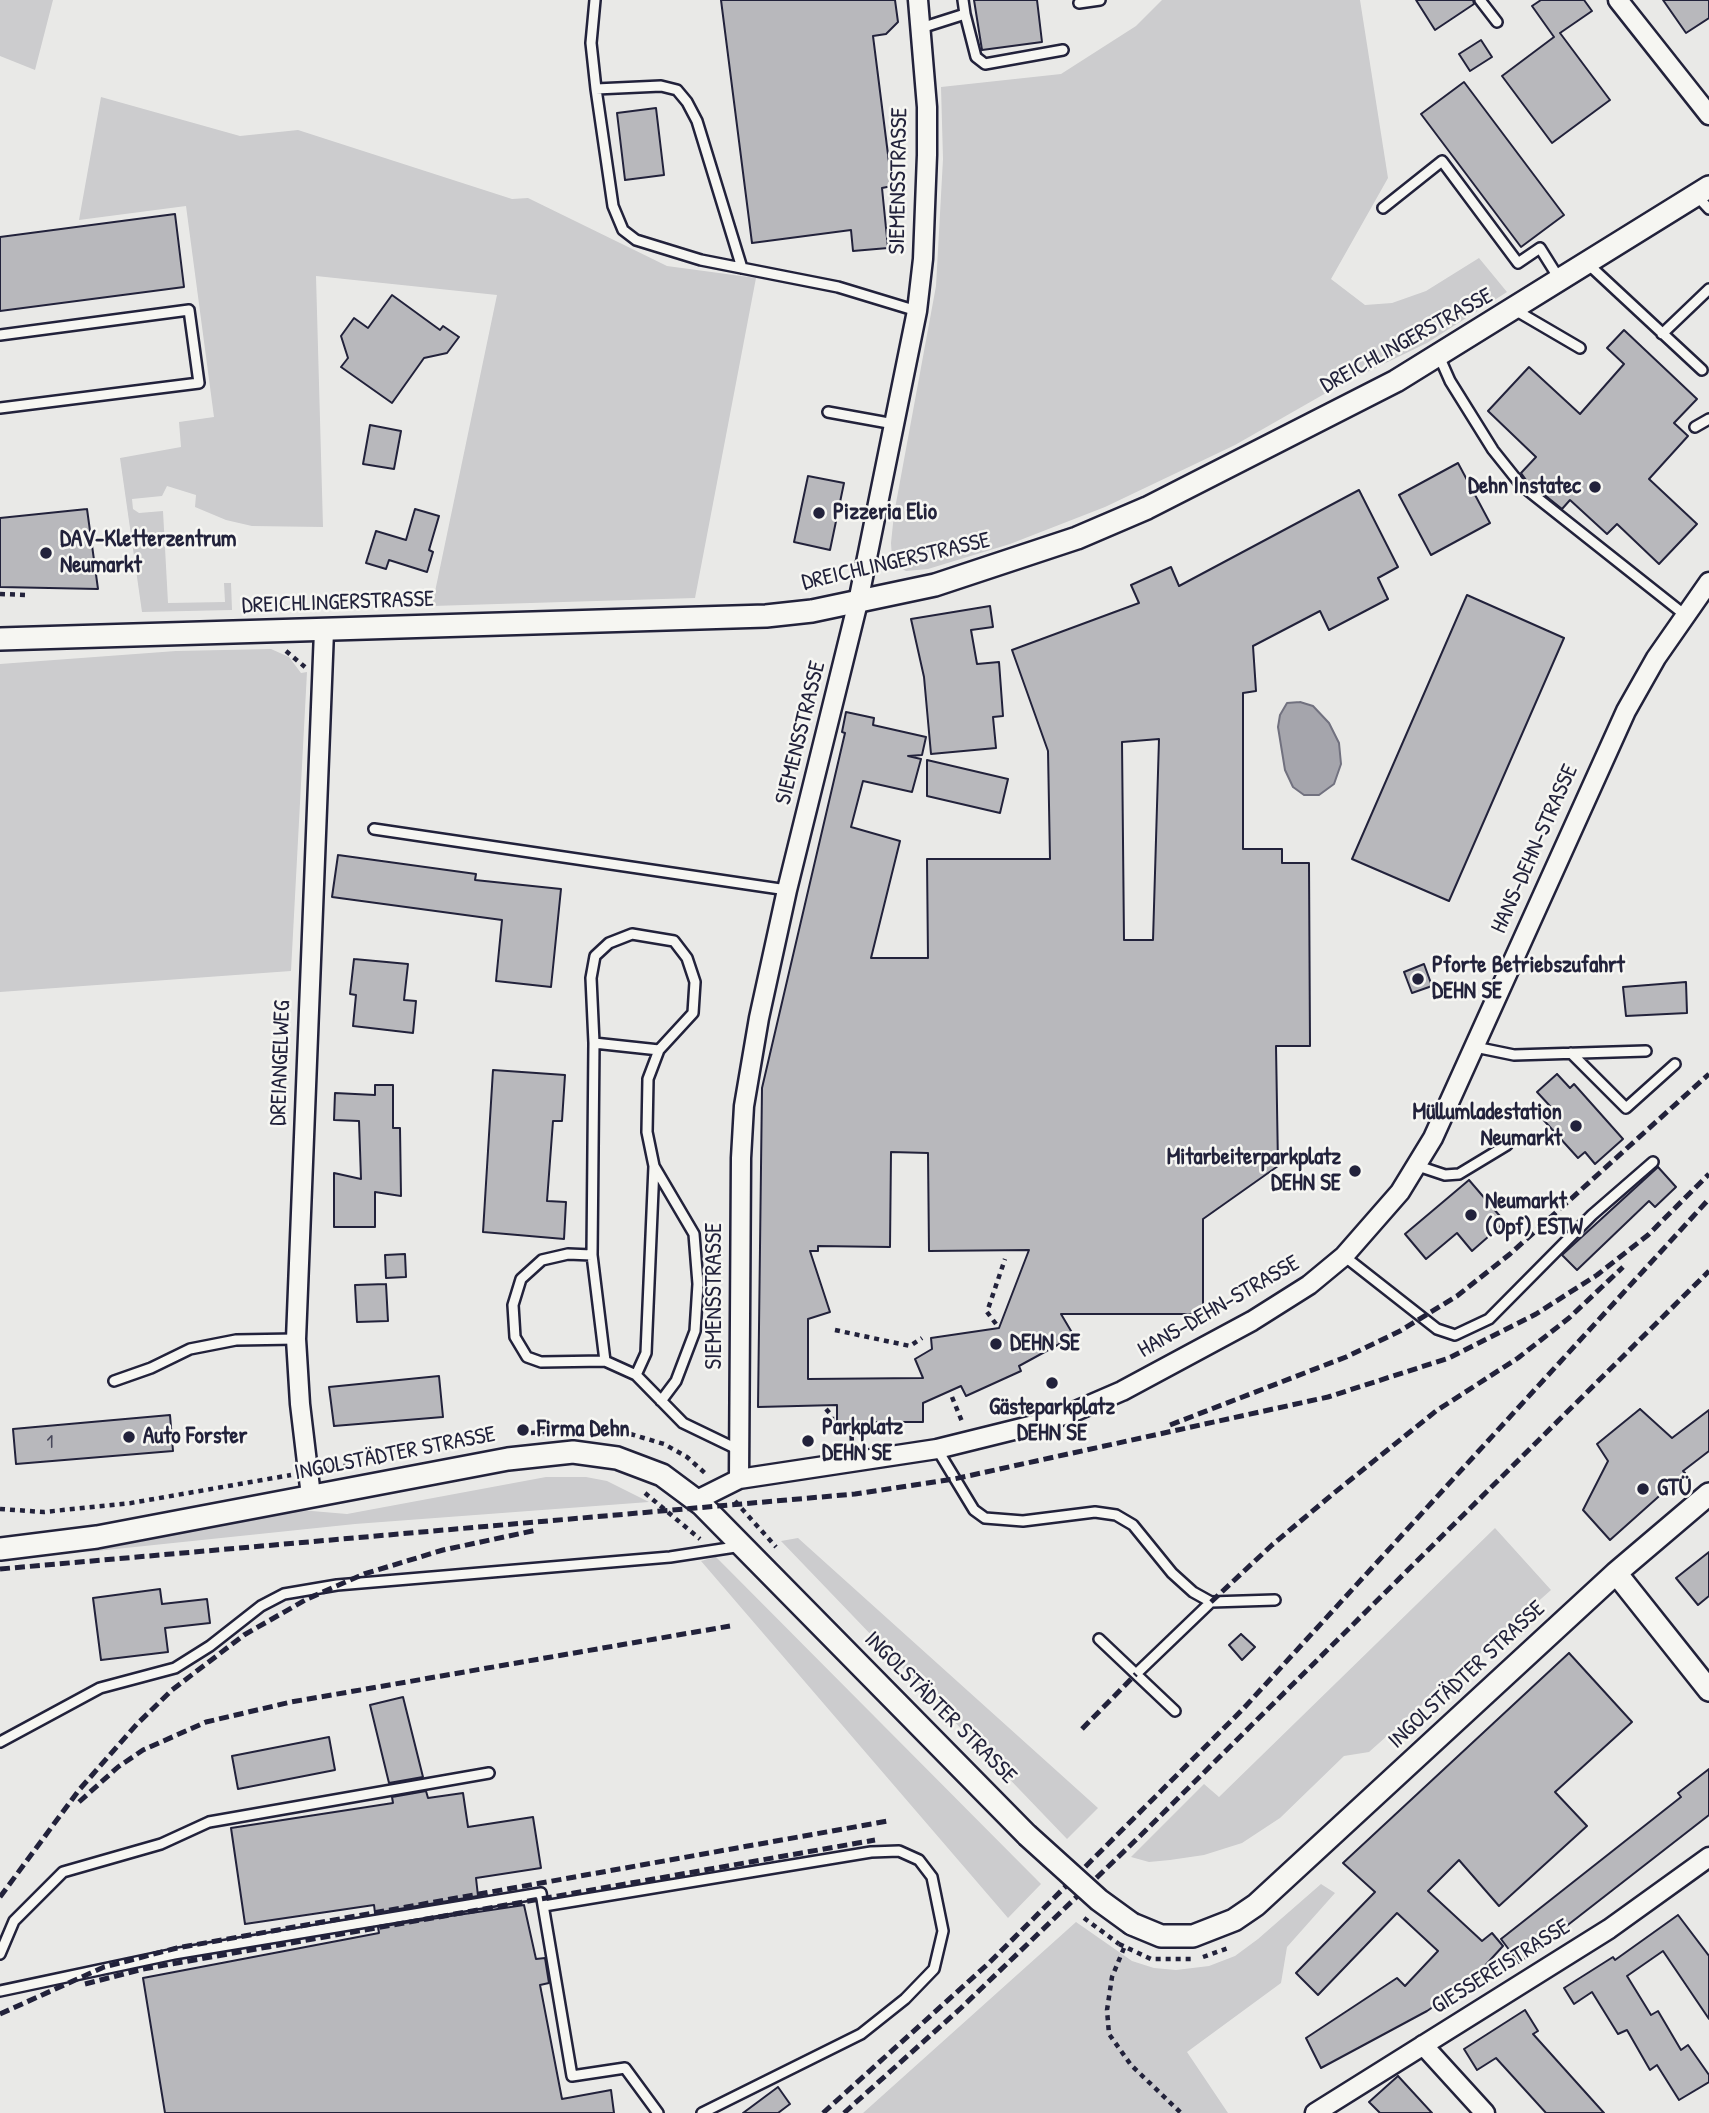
<!DOCTYPE html>
<html>
<head>
<meta charset="utf-8">
<style>
  body { margin:0 }
  canvas { display:block; background:#e9e9e7 }
</style>
</head>
<body>
<canvas width="1709" height="2113"></canvas>
<script>
const ctx = document.querySelector('canvas').getContext('2d');
ctx.lineJoin = 'round';
function paint(path, color) { ctx.fillStyle = color; ctx.fill(path, 'evenodd'); }
const shape = rows => new Path2D(rows.map(r => 'M' + r).join(''));
function strokePath(path, color, width, dash) { ctx.strokeStyle = color; ctx.lineWidth = width; ctx.lineCap = dash ? 'butt' : 'round'; ctx.setLineDash(dash || []); ctx.stroke(path); }
function write(font, color, halo, rows, align = 'center') {
  ctx.font = font + ' "Patrick Hand",sans-serif'; ctx.lineWidth = 5; ctx.setLineDash([]); ctx.textBaseline = 'middle'; ctx.strokeStyle = halo; ctx.fillStyle = color; for (const [text, x, y, turn = 0] of rows) {
    ctx.save(); ctx.translate(x, y); ctx.rotate((+turn || 0) * Math.PI / 180); ctx.textAlign = isNaN(turn) ? turn : align; if (halo) ctx.strokeText(text, 0, 0); ctx.fillText(text, 0, 0); ctx.restore();
  }
}
paint(shape([
  [0,0,53,0,35,70,0,56],
  [1162,0,1360,0,1388,178,1331,279,1365,305,1392,303,1426,291,1479,258,1507,292,1427,343,1340,385,1235,445,1105,507,1010,544,928,569,906,571,898,567,892,558,891,543,894,514,936,286,943,159,941,87,1061,74,1136,26],
  [101,97,240,136,298,130,512,199,528,198,667,266,756,278,695,598,432,606,497,295,316,276,323,527,252,526,226,520,195,507,196,495,167,486,162,496,132,499,133,509,139,513,163,511,168,603,225,602,224,583,231,583,232,610,142,612,120,458,181,447,179,422,214,417,186,206,79,220],
  [271,649,289,657,301,673,307,672,291,971,0,992,0,664,176,651],
  [546,1477,586,1477,607,1481,649,1502,355,1524,87,1552,300,1510,347,1514],
  [1495,1528,1551,1590,1369,1752,1344,1756,1280,1818,1242,1843,1204,1855,1170,1860,1149,1862,1131,1857,1204,1784,1219,1797],
  [798,1538,1098,1808,1067,1839,781,1541],
  [716,1557,1041,1884,1008,1918,701,1561],
  [1321,1884,1335,1893,1287,1947,1281,1983,1187,2052,1228,2113,863,2113,1076,1922,1132,1961,1154,1968,1176,1970,1209,1966,1235,1956,1258,1939]
]), '#ccccce');
const water = shape([
  [1300,702,1313,706,1329,723,1339,743,1341,764,1334,784,1319,795,1304,795,1293,787,1285,770,1278,727,1280,715,1287,703,1300,702]
]);
paint(water, '#a5a5ac');
strokePath(water, '#71717f', 2);
const building = shape([
  [721,0,895,0,898,22,886,34,873,36,892,186,882,188,888,248,853,251,851,230,752,243,721,0],
  [974,0,1037,0,1042,42,982,50,974,0],
  [1416,0,1473,0,1474,4,1435,30,1416,0],
  [1541,0,1584,0,1592,11,1560,33,1610,100,1552,143,1502,76,1554,37,1532,6,1541,0],
  [1663,0,1709,0,1709,18,1686,33,1663,0],
  [1481,40,1492,57,1470,71,1459,54,1481,40],
  [1464,82,1564,215,1521,247,1421,114,1464,82],
  [656,108,664,175,625,180,617,113,656,108],
  [175,214,184,287,0,311,0,237,175,214],
  [392,295,440,330,443,326,459,337,447,353,424,358,392,403,341,367,348,358,341,336,354,318,368,328,392,295],
  [1624,330,1697,399,1674,423,1688,436,1649,479,1697,524,1659,564,1617,524,1607,534,1570,500,1562,509,1526,480,1521,473,1536,457,1488,411,1529,367,1580,414,1624,364,1607,348,1624,330],
  [370,425,401,431,394,469,363,464,370,425],
  [1458,463,1490,523,1431,555,1399,495,1458,463],
  [808,476,844,483,830,550,794,542,808,476],
  [1359,490,1398,567,1378,578,1388,599,1329,630,1320,611,1253,646,1256,691,1243,693,1243,849,1282,849,1282,863,1309,863,1310,1046,1276,1046,1278,1166,1203,1219,1203,1314,1061,1314,1074,1336,1019,1366,1021,1371,966,1396,961,1386,923,1403,923,1422,837,1422,837,1405,758,1407,762,1088,845,733,842,732,846,712,874,718,873,725,926,737,922,755,908,756,921,759,912,792,863,781,851,827,900,841,871,958,928,958,927,859,1050,859,1048,751,1012,650,1139,603,1131,585,1171,567,1179,586,1359,490],
  [1159,739,1153,940,1124,940,1122,742,1159,739],
  [891,1152,928,1153,929,1251,1029,1250,999,1328,931,1338,932,1349,915,1359,923,1378,808,1379,808,1319,830,1312,810,1251,818,1251,818,1246,890,1247,891,1152],
  [87,509,98,589,0,587,0,518,87,509],
  [415,509,439,516,429,550,433,552,427,572,389,560,386,569,366,563,376,531,406,540,415,509],
  [1467,595,1564,638,1449,901,1352,859,1467,595],
  [990,606,993,627,971,630,977,664,999,662,1003,716,993,717,996,748,931,754,924,677,911,619,990,606],
  [927,760,1008,779,1000,813,927,796,927,760],
  [338,855,476,874,475,880,561,889,551,987,496,981,502,920,332,897,338,855],
  [354,959,408,964,404,1000,416,1001,413,1033,353,1026,356,995,350,994,354,959],
  [1424,964,1432,986,1412,993,1404,972,1424,964],
  [1686,982,1687,1013,1626,1016,1623,987,1686,982],
  [493,1070,565,1075,562,1121,553,1121,547,1201,566,1202,564,1239,483,1232,493,1070],
  [1557,1074,1570,1088,1574,1084,1623,1139,1595,1164,1585,1152,1578,1158,1539,1115,1550,1106,1537,1092,1557,1074],
  [375,1085,393,1085,393,1128,400,1128,401,1196,375,1192,375,1227,334,1227,334,1173,361,1179,359,1121,334,1120,335,1093,375,1095,375,1085],
  [1658,1167,1676,1187,1655,1207,1649,1201,1577,1270,1562,1255,1658,1167],
  [1469,1180,1505,1222,1472,1251,1457,1233,1426,1259,1405,1234,1469,1180],
  [405,1254,406,1277,386,1278,385,1255,405,1254],
  [386,1284,388,1321,357,1322,355,1285,386,1284],
  [439,1376,443,1417,334,1426,329,1387,439,1376],
  [1640,1409,1672,1438,1709,1410,1709,1451,1683,1471,1685,1473,1610,1540,1583,1510,1608,1461,1597,1444,1640,1409],
  [170,1415,173,1451,16,1464,13,1429,170,1415],
  [1709,1552,1709,1596,1698,1605,1676,1578,1709,1552],
  [160,1589,162,1604,207,1599,210,1623,165,1628,168,1652,101,1660,93,1598,160,1589],
  [1241,1634,1255,1647,1242,1660,1229,1645,1241,1634],
  [1569,1653,1632,1722,1555,1792,1587,1826,1499,1906,1459,1860,1428,1891,1482,1941,1492,1933,1503,1946,1471,1981,1427,2011,1321,2068,1306,2038,1397,1978,1405,1986,1438,1951,1397,1913,1318,1995,1296,1973,1375,1892,1343,1863,1569,1653],
  [403,1697,423,1777,389,1783,370,1705,403,1697],
  [329,1737,335,1770,238,1789,232,1756,329,1737],
  [1709,1769,1709,1815,1519,1963,1501,1939,1681,1797,1678,1793,1709,1769],
  [426,1791,428,1798,463,1793,468,1827,533,1817,541,1868,476,1878,478,1896,375,1913,374,1905,245,1924,231,1828,393,1803,392,1797,426,1791],
  [524,1905,536,1959,545,1958,549,1983,540,1985,562,2099,611,2090,614,2113,165,2113,143,1978,379,1933,378,1927,524,1905],
  [1678,1915,1709,1956,1709,2019,1663,1951,1627,1976,1651,2015,1658,2011,1681,2050,1688,2045,1709,2075,1709,2082,1679,2100,1657,2065,1650,2070,1627,2030,1618,2034,1592,1992,1574,2004,1564,1988,1613,1957,1615,1960,1678,1915],
  [1525,2010,1538,2031,1533,2034,1604,2113,1546,2113,1496,2058,1477,2070,1464,2049,1525,2010],
  [1398,2076,1432,2113,1380,2113,1369,2102,1398,2076],
  [778,2087,790,2104,778,2113,743,2113,778,2087]
]);
paint(building, '#b8b8bc');
strokePath(building, '#22223b', 2);
const service = shape([
  [595,0,591,43,596,89,613,206,623,230,636,240,701,260,838,287,917,311],
  [1480,0,1497,22],
  [1079,3,1100,0],
  [965,14,976,57,985,64,1063,50],
  [921,28,965,14,963,0],
  [596,89,661,86,677,90,687,102,697,121,742,268],
  [1697,196,1709,209],
  [1383,208,1442,161,1518,263,1540,248,1560,280],
  [1588,264,1702,370],
  [1515,310,1580,348],
  [1662,334,1709,289],
  [0,335,189,310,199,383,0,408],
  [1439,356,1450,381,1493,450,1521,485,1685,615],
  [828,412,894,424],
  [1695,427,1709,419],
  [374,829,787,890],
  [594,1043,659,1050],
  [1475,1047,1514,1055,1646,1051],
  [1571,1053,1626,1108,1675,1064],
  [1418,1166,1445,1175,1459,1174,1507,1145],
  [592,1255,568,1254,542,1260,521,1279,513,1305,515,1337,527,1357,541,1362,605,1361,636,1375,683,1423,739,1450],
  [1344,1256,1437,1329,1455,1335,1489,1319,1592,1215,1653,1162],
  [605,1361,592,1255,594,1043,591,978,595,956,609,943,632,934,674,941,687,958,695,982,693,1013,659,1050,648,1079,647,1132,654,1166,694,1234,698,1284,695,1331,676,1381,661,1401],
  [636,1375,646,1353,654,1166],
  [114,1381,151,1368,190,1349,236,1340,296,1339],
  [937,1449,974,1510,985,1518,1023,1521,1095,1512,1116,1515,1133,1525,1172,1573,1193,1592,1211,1602,1275,1600],
  [1099,1639,1175,1711],
  [1136,1674,1211,1602],
  [0,1742,100,1688,175,1668,210,1646,261,1606,284,1594,337,1585,670,1557,742,1546],
  [544,1906,871,1852,899,1851,919,1860,932,1877,943,1931,934,1969,905,1999,861,2034,702,2113],
  [0,1954,14,1921,63,1872,161,1844,209,1822,489,1773],
  [0,1991,174,1954,541,1893,572,2076,625,2068,658,2113]
]);
const minor = shape([
  [1618,0,1709,115],
  [739,1479,741,1158,744,1106,759,1018,787,890,858,602,917,311,923,259,927,155,927,107,918,0],
  [311,1496,300,1404,296,1339,324,631],
  [697,1500,739,1479,937,1449,1038,1424,1078,1410,1122,1391,1252,1321,1309,1285,1344,1256,1400,1192,1433,1138,1626,711,1656,658,1709,582],
  [1423,2045,1485,2113],
  [1315,2113,1609,1929,1709,1857]
]);
const tertiary = shape([
  [0,639,766,616,812,611,935,585,1077,538,1147,508,1396,381,1709,187],
  [0,1549,97,1537,508,1459,573,1452,617,1458,662,1475,701,1504,1027,1835],
  [1616,1573,1709,1690],
  [1132,1924,1161,1936,1193,1936,1234,1920,1256,1905,1616,1573,1709,1494]
]);
strokePath(service, '#22223b', 14);
strokePath(minor, '#22223b', 23);
strokePath(tertiary, '#22223b', 26);
strokePath(shape([
  [0,594,28,595],
  [286,651,305,667],
  [996,1324,987,1312,1005,1259],
  [835,1330,910,1346,922,1338],
  [952,1397,963,1424],
  [826,1409,832,1416,832,1426,851,1424,852,1445],
  [531,1433,590,1428,627,1433,664,1444,687,1457,706,1474],
  [324,1469,350,1465],
  [645,1493,700,1539],
  [735,1501,776,1547],
  [0,1509,44,1512,131,1503,291,1475],
  [1119,1944,1151,1959,1195,1959],
  [1124,1948,1112,1977,1107,2010,1109,2034,1131,2065,1181,2113],
  [1203,1957,1231,1947]
]), '#22223b', 4.5, [5, 5]);
strokePath(service, '#f6f6f2', 9);
strokePath(minor, '#f6f6f2', 18);
strokePath(tertiary, '#f6f6f2', 21);
strokePath(shape([
  [1170,1425,1346,1357,1400,1331,1457,1296,1510,1254,1709,1074],
  [0,1569,855,1494,954,1479,1328,1397,1449,1358,1536,1314,1597,1275,1648,1235,1709,1174],
  [1211,1602,1272,1545,1334,1493,1436,1411,1518,1358,1569,1318,1623,1267],
  [1082,1729,1136,1674],
  [79,1802,118,1767,143,1750,206,1722,291,1702,730,1626],
  [0,1897,79,1790,137,1724,172,1690,244,1635,307,1599,364,1574,443,1550,537,1530],
  [85,1984,143,1969,875,1840],
  [0,2014,104,1967,177,1948,888,1821],
  [823,2113,989,1963,1243,1709,1709,1199],
  [844,2113,961,2008,1140,1836,1709,1271]
]), '#22223b', 5, [10, 5]);
const tertiaryBridge = shape([
  [1027,1835,1099,1900,1132,1924]
]);
strokePath(tertiaryBridge, '#22223b', 26, []);
strokePath(shape([
  [1084,1918,1119,1944]
]), '#22223b', 4.5, [5, 5]);
strokePath(tertiaryBridge, '#f6f6f2', 21);
for (const [x, y, r, color] of [
  [1595,487,7,"#22223b"],
  [819,513,7,"#22223b"],
  [46,553,7,"#22223b"],
  [1418,979,7,"#22223b"],
  [1576,1126,7,"#22223b"],
  [1355,1171,7,"#22223b"],
  [1471,1215,7,"#22223b"],
  [996,1344,7,"#22223b"],
  [1052,1383,7,"#22223b"],
  [523,1430,7,"#22223b"],
  [129,1437,7,"#22223b"],
  [808,1441,7,"#22223b"],
  [1643,1489,7,"#22223b"]
]) { const dot = new Path2D(); dot.arc(x, y, r, 0, 2 * Math.PI); ctx.fillStyle = color; ctx.fill(dot); strokePath(dot, '#f6f6f2', 2.5); }
write('19px', '#48485b', null, [
  ["1",50,1443]
]);
write('23px', '#22223b', '#f6f6f2', [
  ["SIEMENSSTRASSE",899,181,-89],
  ["DREICHLINGERSTRASSE",1407,341,-29],
  ["DREICHLINGERSTRASSE",896,562,-13],
  ["DREICHLINGERSTRASSE",338,603,-2],
  ["SIEMENSSTRASSE",801,733,-76],
  ["HANS-DEHN-STRASSE",1535,849,-66],
  ["DREIANGELWEG",281,1063,-88],
  ["SIEMENSSTRASSE",715,1296,-90],
  ["HANS-DEHN-STRASSE",1219,1307,-30],
  ["INGOLSTÄDTER STRASSE",395,1454,-11],
  ["INGOLSTÄDTER STRASSE",1467,1675,-43],
  ["INGOLSTÄDTER STRASSE",940,1708,45],
  ["GIESSEREISTRASSE",1501,1967,-32]
]);
write('bold 23px', '#22223b', '#f6f6f2', [
  ["Dehn Instatec",1581,487,"right"],
  ["Pizzeria Elio",833,513],
  ["DAV-Kletterzentrum",60,540],
  ["Neumarkt",60,566],
  ["Pforte Betriebszufahrt",1432,966],
  ["DEHN SE",1432,992],
  ["Müllumladestation",1562,1113,"right"],
  ["Neumarkt",1562,1139,"right"],
  ["Mitarbeiterparkplatz",1341,1158,"right"],
  ["DEHN SE",1341,1184,"right"],
  ["Neumarkt",1485,1202],
  ["(Opf) ESTW",1485,1228],
  ["DEHN SE",1010,1344],
  ["Gästeparkplatz",1052,1408,"center"],
  ["DEHN SE",1052,1434,"center"],
  ["Parkplatz",822,1428],
  ["DEHN SE",822,1454],
  ["Firma Dehn",537,1430],
  ["Auto Forster",143,1437],
  ["GTÜ",1657,1489]
], 'left');
</script>
</body>
</html>
